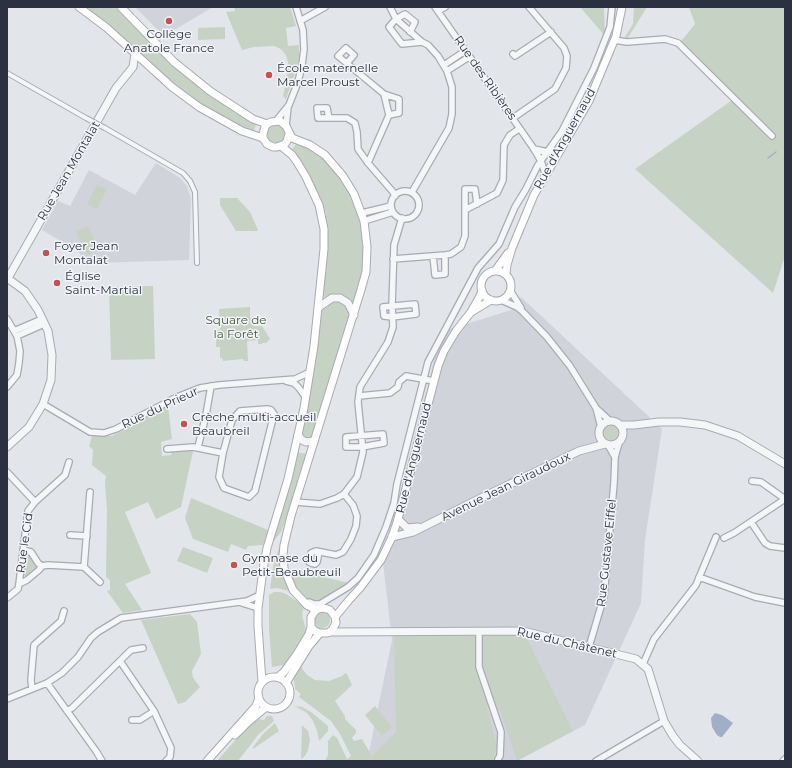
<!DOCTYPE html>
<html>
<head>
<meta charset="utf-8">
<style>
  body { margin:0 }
  #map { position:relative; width:792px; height:768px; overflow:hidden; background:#e2e5ea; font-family:Montserrat,sans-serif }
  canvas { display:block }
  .frame { position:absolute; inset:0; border:8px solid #2c3141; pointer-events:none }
</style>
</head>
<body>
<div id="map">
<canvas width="792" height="768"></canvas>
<div class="frame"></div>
</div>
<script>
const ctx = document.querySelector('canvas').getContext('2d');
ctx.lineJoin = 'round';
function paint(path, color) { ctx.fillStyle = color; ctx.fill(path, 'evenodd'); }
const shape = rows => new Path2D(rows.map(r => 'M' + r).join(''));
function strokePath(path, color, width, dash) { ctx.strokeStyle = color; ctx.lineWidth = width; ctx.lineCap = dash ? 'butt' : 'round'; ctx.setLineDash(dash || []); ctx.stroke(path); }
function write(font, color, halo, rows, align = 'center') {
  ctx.font = font + ' Montserrat,sans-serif'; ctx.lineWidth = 3; ctx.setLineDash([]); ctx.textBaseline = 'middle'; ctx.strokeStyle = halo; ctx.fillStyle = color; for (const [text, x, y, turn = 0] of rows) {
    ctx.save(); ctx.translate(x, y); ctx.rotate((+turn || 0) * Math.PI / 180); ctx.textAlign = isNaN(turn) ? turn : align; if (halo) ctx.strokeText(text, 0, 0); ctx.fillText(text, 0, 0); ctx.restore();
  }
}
paint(shape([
  [135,7,213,7,164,36],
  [156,163,180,178,187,186,189,193,191,198,189,260,92,263,82,258,78,251,42,230,58,201,70,206,89,170,135,195],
  [521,297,662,429,645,540,641,603,585,725,516,761,493,761,497,747,376,761,369,752,392,640,383,563,441,332,511,310]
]), '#d1d3db');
paint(shape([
  [89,7,115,7,134,25,173,66,208,94,256,125,253,132,244,129,201,104,178,89,130,44,90,11],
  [234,7,290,7,296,26,286,28,288,46,299,45,299,57,297,67,286,99,283,96,289,66,286,55,281,49,274,46,254,47,242,50,226,12,235,11],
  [580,7,604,7,605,36],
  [634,7,647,7,624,44,625,37,633,24],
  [689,7,785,7,785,256,773,293,635,169,735,98,678,45,695,24],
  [225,27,225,39,198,40,198,28],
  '267 134a9 9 0 1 1 18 0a9 9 0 1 1-18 0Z',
  [297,143,312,150,322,156,337,172,351,195,360,220,363,234,364,264,361,281,352,308,335,296,323,297,328,228,325,210,316,189,305,170,291,151],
  [97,184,107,189,97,209,87,204],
  [220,198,237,198,250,212,258,230,258,231,236,231,220,205],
  [88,226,99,249,87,255,76,232],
  [153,286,155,359,111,360,109,287],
  [331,300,340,300,348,308,349,320,313,436,310,439,305,440,301,433,308,398,323,305],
  [250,307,250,318,254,318,253,326,262,326,270,339,266,343,262,343,262,344,258,344,258,340,247,341,248,361,244,361,243,359,223,361,222,358,220,358,220,347,216,347,216,330,220,330,219,309],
  [168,406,172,439,161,442,162,456,171,455,172,451,193,451,181,507,156,519,148,502,125,512,151,573,125,584,142,610,123,613,107,591,110,590,110,580,106,577,107,510,105,483,106,476,92,465,93,450,89,446,92,436,112,436],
  '603 433a8 8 0 1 1 16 0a8 8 0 1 1-16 0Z',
  [296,452,307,454,287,518,281,532,273,542],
  [191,498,268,530,264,545,248,546,246,550,231,544,228,552,193,539,185,518],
  [286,530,281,548,289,591,277,588,270,589,274,562],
  [183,547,213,558,207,573,177,561],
  [27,553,30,554,38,566,34,572,27,576,24,576],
  [288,569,349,583,319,602,305,600,299,594,292,582],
  [274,592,280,592,286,594,304,606,302,615,306,630,299,644,284,665,272,667,269,629,269,595],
  '314 620a8 8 0 1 1 16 0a8 8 0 1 1-16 0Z',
  [190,614,197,622,201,654,192,671,193,678,200,687,185,702,178,704,141,620],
  [525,635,573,731,517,761,500,710,487,706,497,747,493,761,325,761,328,755,328,741,333,735,337,738,347,759,351,756,340,734,331,721,299,697,301,694,295,689,294,680,295,675,301,667,307,675,315,680,329,681,342,676,345,673,347,674,352,685,335,701,345,716,345,719,356,730,356,733,352,738,354,741,362,739,372,756,396,732,394,636],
  [295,706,302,707,311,712,328,726,328,731,319,741,317,730,313,721,307,713],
  [375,706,392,727,382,736,365,715],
  [267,716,272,716,274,721,258,735,238,761,217,761,245,729,259,719,264,720],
  [275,723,279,731,253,749,253,747,263,734],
  [302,725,308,731,310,740,308,750,305,756,301,759]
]), '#c6d3c4');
paint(shape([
  [715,713,722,715,733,723,722,737,720,737,717,735,712,727,711,718]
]), '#a0afc7');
strokePath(shape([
  [768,158,776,152]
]), '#a0afc7', 1.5);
const pedestrian = shape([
  [7,73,86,118],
  [105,128,183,173,190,181,195,192,197,263]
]);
const minor = shape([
  [390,7,396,19,422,42,428,45,438,56,447,71,452,87,452,114,449,128,412,192],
  [435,7,534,149,541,161,545,173],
  [438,11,445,7],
  [300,21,325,7],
  [410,32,415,22,405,14,396,19,389,27,402,44,422,42],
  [614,40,627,42,665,39,678,43,772,136],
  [513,54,515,56,551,32],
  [347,63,354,55,346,48,338,56,384,94,389,115,368,163],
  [444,65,465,51],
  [447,71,469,57],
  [384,94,399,99,399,113,389,115],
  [329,118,327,108,317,108,318,118,347,118,355,123,357,132,358,149,368,163,393,192,395,196],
  [513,118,555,89,566,68,567,56,564,48,529,7],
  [276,121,289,105,298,82,302,65,304,49,303,30,296,7],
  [286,126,288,107],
  [534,149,548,152,561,149],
  '391 205a14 14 0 1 1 28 0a14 14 0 1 1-28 0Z',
  [465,210,465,189,475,189,477,204],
  [362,213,387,207,391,205],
  [364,221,393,212],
  [433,256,435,275,445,274,445,255],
  [393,259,445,255,451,254,461,247,465,236,465,210,497,193,503,180,504,145,510,135,519,129],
  [510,290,521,308],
  [501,300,517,307,523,312,547,337,570,366,596,408,610,421],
  [415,304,416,314,392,317,384,316,383,307,415,304],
  [7,319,17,336,20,351,19,363,17,375,7,387],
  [14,331,42,319],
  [17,336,44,324],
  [286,381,294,383,299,388,306,398],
  [359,396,390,393,398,387,399,382,406,376,434,381],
  [43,404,90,432,104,433,116,429,177,397,200,388,219,385,295,379,310,372],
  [596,408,601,427],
  [383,434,384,443,362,447,346,447,346,437,383,434],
  [608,445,615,457],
  [198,447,206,415,211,386],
  [167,449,193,447,223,453,232,420,240,411,267,409,271,410,274,414,255,491,249,497,224,488,219,477,223,453],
  [7,472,35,502,28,511,19,584,18,589,7,598],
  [752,481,761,482,785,499],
  [35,502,65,475,69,462],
  [295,502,320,504,337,498,344,494,357,477,363,452,358,402,360,387,388,342,393,327,392,306,394,245,402,218],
  [751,522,765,543,770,546,785,548],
  [70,535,87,536],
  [724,538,734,533,785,499],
  [23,550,31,552,38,563,42,566],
  [319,552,317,562,315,564,311,563,309,562,311,553,316,551,336,555,343,552,351,539,356,526,357,516,353,505,344,494],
  [84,567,100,582],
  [699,577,755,597,785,603],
  [19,584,27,580,39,570,42,566,48,565,84,567,90,492],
  [242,603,258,608],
  [307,606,309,602,314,604,320,604,348,587,358,578,374,555,386,527,394,503,397,484,428,362,478,268,499,244,515,207,526,189,538,165,562,131,594,68,610,27,612,7],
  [479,631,479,667,501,732,500,756,498,759],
  [589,647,604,596,614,483,615,457,619,443],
  [120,661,154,711,171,748,170,757,166,761],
  [643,664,654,639,696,585,716,537],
  [47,683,96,751,102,761],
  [32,689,31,680,34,645,61,621,64,611],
  [7,699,47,683,62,673,78,657,91,638,98,632,121,618,247,601,260,595],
  [67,711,72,708,131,650,143,648],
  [132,720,140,720,154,711],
  [596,761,664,721],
  [783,761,785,759]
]);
const tertiary = shape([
  [7,278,25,291,38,310,48,331,52,355,51,380,43,404,29,427,7,447],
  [8,278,116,88,133,67,135,53],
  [319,307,332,298,340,298,348,303,354,315],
  '599 433a12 12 0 1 1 24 0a12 12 0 1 1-24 0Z',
  [620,425,634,425,659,422,680,422,705,425,738,436,785,464],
  [298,435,302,440,306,442,314,441],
  [398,519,407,528,418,527],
  [392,537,413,532,485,496,579,451,605,444],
  [330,632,523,631,636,659,648,669,664,721,673,736,680,745,698,761]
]);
const secondary = shape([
  [79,7,107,28,172,87,199,107,242,131,263,138],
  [121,7,174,62,210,91,253,119,267,124],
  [289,134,287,141,285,144,277,147,273,147,267,144,263,138,263,134,265,127,267,124,271,122,280,121,286,126,292,138,310,145,325,155,343,176,354,194,364,221,367,247,366,272,360,293,291,516,284,545,283,556,284,568,293,590,307,605,316,610],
  [495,271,508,253],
  '481 286a15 15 0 1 1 30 0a15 15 0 1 1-30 0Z',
  [506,274,507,265,512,248,534,195,589,101,616,36,622,7],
  [473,311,491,300],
  [335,617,330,610,327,609,323,608,316,610,311,617,311,627,315,631,320,633,328,633,332,630,336,623,335,617,349,600,360,588,381,560,392,537,398,519,438,366,444,351,456,331,471,312,480,296,482,290],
  '258 693a16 16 0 1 1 32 0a16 16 0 1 1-32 0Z',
  [278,677,284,672,297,654,309,634,311,627],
  [262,682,258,626,258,608,263,570,267,548,288,479,304,408,314,346,324,249,324,229,319,205,306,177,297,162,292,155,281,146],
  [286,683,309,646,320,633],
  [235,735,248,722,266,707],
  [207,761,256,706,259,698]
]);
strokePath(pedestrian, '#a8abb4', 6);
strokePath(minor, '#a8abb4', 8);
strokePath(tertiary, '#a8abb4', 9);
strokePath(secondary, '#a8abb4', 9);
strokePath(pedestrian, '#f5f6f8', 4);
strokePath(minor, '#f5f6f8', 5.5);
strokePath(tertiary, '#f5f6f8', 7);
strokePath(secondary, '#fff', 7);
const pedestrianBridge = shape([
  [86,118,105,128]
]);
strokePath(pedestrianBridge, '#a8abb4', 6, []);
strokePath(pedestrianBridge, '#f5f6f8', 4);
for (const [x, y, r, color] of [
  [169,21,4,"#c55156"],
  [269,75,4,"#c55156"],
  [46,253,4,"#c55156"],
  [57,283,4,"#c55156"],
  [184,424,4,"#c55156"],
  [234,565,4,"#c55156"]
]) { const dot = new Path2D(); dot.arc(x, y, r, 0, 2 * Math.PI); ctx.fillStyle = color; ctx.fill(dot); strokePath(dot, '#f2f4f7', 1.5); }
write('12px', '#2c3141', '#f2f4f7', [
  ["Collège",169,34,"center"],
  ["Anatole France",169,48,"center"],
  ["École maternelle",277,68],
  ["Marcel Proust",277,82],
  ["Foyer Jean",54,246],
  ["Montalat",54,260],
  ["Église",65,276],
  ["Saint-Martial",65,290],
  ["Crèche multi-accueil",192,417],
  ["Beaubreil",192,431],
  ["Gymnase du",242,558],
  ["Petit-Beaubreuil",242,572]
], 'left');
write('12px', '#2c3141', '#f2f4f7', [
  ["Rue des Ribières",485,78,55],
  ["Rue d'Anguernaud",565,139,-61],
  ["Rue Jean Montalat",69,171,-60],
  ["Rue du Prieur",160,408,-25],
  ["Rue d'Anguernaud",414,458,-76],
  ["Avenue Jean Giraudoux",506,487,-26],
  ["Rue le Cid",25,543,-82],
  ["Rue Gustave Eiffel",607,553,-84],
  ["Rue du Châtenet",567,643,13]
]);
write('12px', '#3d5b3a', '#f2f4f7', [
  ["Square de",236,320],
  ["la Forêt",236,334]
]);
</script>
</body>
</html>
